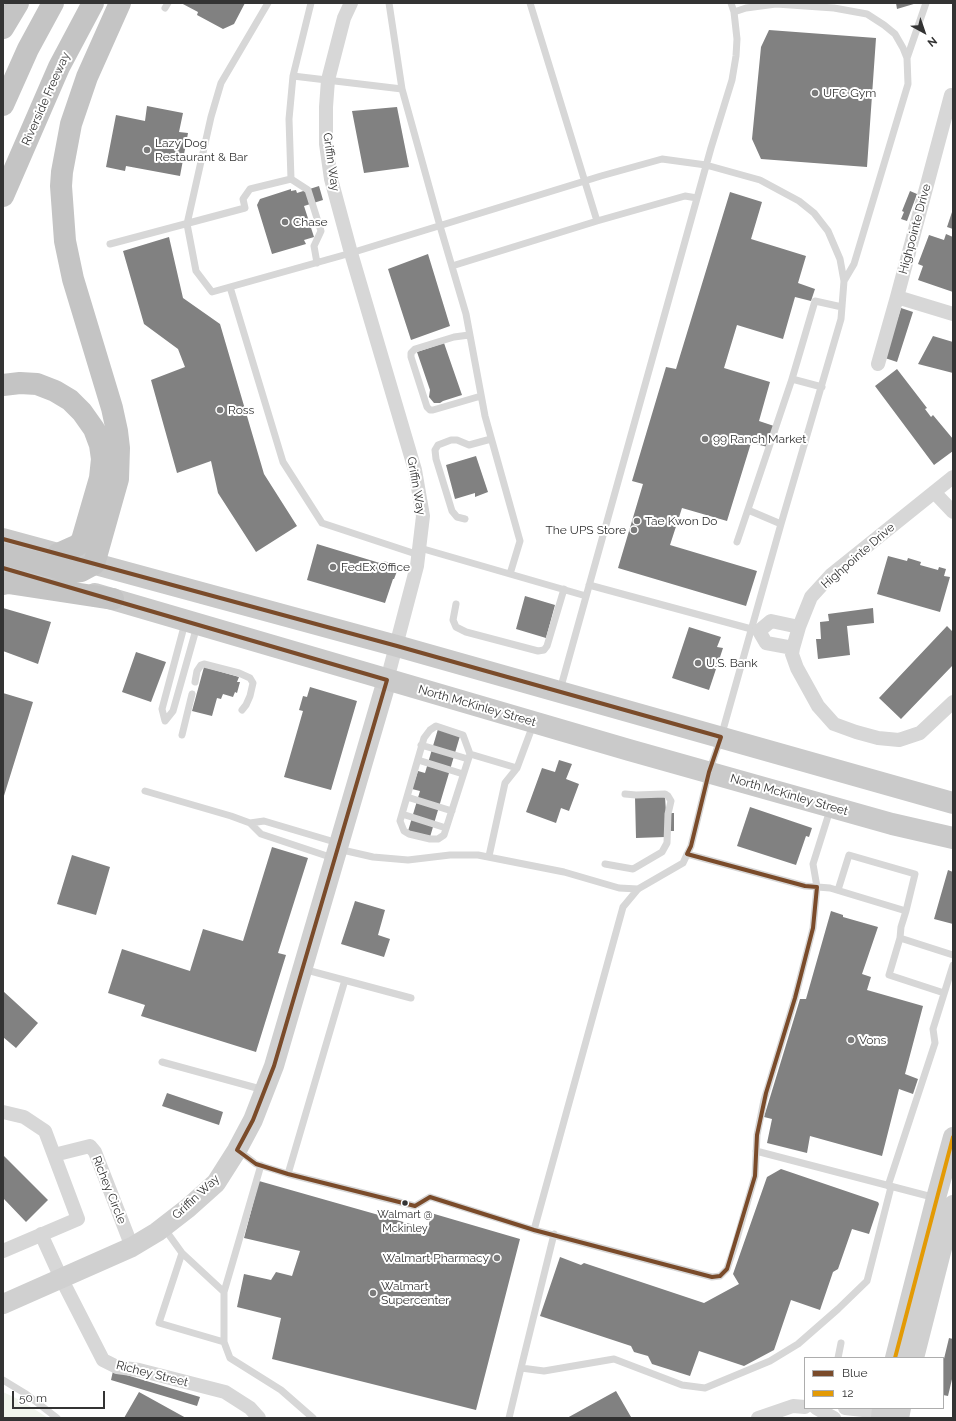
<!DOCTYPE html>
<html>
<head>
<meta charset="utf-8">
<style>
  body { margin:0 }
  #map { position:relative; width:956px; height:1421px; overflow:hidden; background:#fff; font-family:Raleway,sans-serif }
  canvas { display:block }
  .frame { position:absolute; inset:0; border:4px solid #333; pointer-events:none }
  .legend { position:absolute; left:804px; top:1357px; width:140px; height:52px; box-sizing:border-box; background:#fff; border:1px solid #adadad; margin:0; padding:5px 7px; list-style:none; font-size:12px; color:#333 }
  .legend li { display:flex; align-items:center; gap:8px; height:20px }
  .legend b { width:20px; border:1px solid #adadad }
  .north { position:absolute; left:904px; top:12px; width:40px; height:40px; -webkit-text-stroke:3px #fff; paint-order:stroke; rotate:140deg; font-size:11px; font-weight:700; line-height:16px; text-align:center; color:#333 }
  .north::after { content:''; display:block; margin:auto; width:14px; height:18px; background:#333; clip-path:polygon(50% 0,100% 100%,50% 72%,0 100%) }
  .scale { position:absolute; left:12px; top:1391px; width:93px; height:18px; box-sizing:border-box; border:2px solid #333; border-top:0; padding-left:5px; font-size:12px; line-height:14px; white-space:nowrap; color:#333; -webkit-text-stroke:3px #fff; paint-order:stroke }
</style>
</head>
<body>
<div id="map">
<canvas width="956" height="1421"></canvas>
<div class="frame"></div>
<ul class="legend">
<li><b style="height:5px;background:#7a4b2a"></b>Blue</li>
<li><b style="height:5px;background:#e39a05"></b>12</li>
</ul>
<div class="north">N</div>
<div class="scale">50 m</div>
</div>
<script>
const ctx = document.querySelector('canvas').getContext('2d');
ctx.lineJoin = 'round';
function paint(path, color) { ctx.fillStyle = color; ctx.fill(path, 'evenodd'); }
const shape = rows => new Path2D(rows.map(r => 'M' + r).join(''));
function strokePath(path, color, width, dash) { ctx.strokeStyle = color; ctx.lineWidth = width; ctx.lineCap = dash ? 'butt' : 'round'; ctx.setLineDash(dash || []); ctx.stroke(path); }
function write(font, color, halo, rows, align = 'center') {
  ctx.font = font + ' Raleway,sans-serif'; ctx.lineWidth = 4; ctx.setLineDash([]); ctx.textBaseline = 'middle'; ctx.strokeStyle = halo; ctx.fillStyle = color; for (const [text, x, y, turn = 0] of rows) {
    ctx.save(); ctx.translate(x, y); ctx.rotate((+turn || 0) * Math.PI / 180); ctx.textAlign = isNaN(turn) ? turn : align; if (halo) ctx.strokeText(text, 0, 0); ctx.fillText(text, 0, 0); ctx.restore();
  }
}
paint(shape([
  [3,1392,22,1401,48,1418,3,1418]
]), '#f1f5ed');
paint(shape([
  [181,3,245,3,234,24,223,29,197,15,198,12],
  [896,3,917,3,897,9],
  [769,30,876,38,867,167,761,159,752,139,761,47],
  [147,106,183,113,179,132,188,133,180,176,126,166,125,171,106,167,116,115,145,121],
  [397,107,409,167,364,173,352,111],
  [319,186,323,200,304,206,314,237,304,240,306,244,272,254,257,205,260,199,291,189,291,191,296,190,297,193],
  [910,191,917,194,907,221,901,219,904,212,902,211],
  [730,192,762,202,751,239,806,256,798,283,815,289,811,301,795,297,783,339,737,325,724,368,770,382,759,421,774,426,768,447,751,443,727,521,682,508,670,545,757,571,746,606,618,568,643,484,632,481,666,367,676,369],
  [953,209,953,229,947,227],
  [946,234,953,237,953,292,918,280,923,266,918,264,929,235,944,240],
  [169,237,183,298,220,324,264,474,297,526,256,552,218,493,211,461,177,473,151,380,185,367,178,349,144,324,123,251],
  [428,254,450,326,411,340,388,269],
  [901,308,913,312,897,362,885,358],
  [933,336,953,342,953,373,918,364],
  [444,343,462,395,443,401,440,403,434,403,429,397,430,390,417,352],
  [897,369,927,408,925,409,931,417,933,415,953,439,953,451,934,465,875,386],
  [476,456,488,492,475,497,475,493,455,499,446,465],
  [317,544,383,564,384,561,399,566,394,579,393,579,385,603,307,580],
  [888,556,907,561,908,558,921,562,920,565,938,570,939,567,946,569,944,576,950,577,940,612,877,594],
  [525,596,555,605,546,638,516,629],
  [3,608,51,622,38,664,3,651],
  [873,608,874,623,847,626,850,655,818,659,816,639,821,639,820,622,829,621,828,614],
  [947,626,953,632,953,665,901,719,879,698],
  [689,627,721,637,717,647,723,648,709,690,672,678],
  [136,652,166,662,151,702,122,692],
  [204,667,239,677,237,682,240,682,237,693,235,692,233,697,223,694,221,699,217,698,212,716,192,711],
  [310,687,357,701,331,790,284,777,303,711,299,710,303,696,307,697],
  [3,693,33,702,3,799],
  [438,729,460,736,430,837,408,831,420,791,412,789,418,771,425,773],
  [559,760,572,764,566,779,579,784,569,811,561,808,556,823,526,812,542,768,555,772],
  [665,796,666,813,674,813,674,831,665,831,665,837,636,838,635,797],
  [750,807,812,828,809,837,806,836,796,865,737,846],
  [272,847,308,858,278,953,286,955,256,1052,141,1016,145,1005,108,993,122,949,190,971,203,929,243,941],
  [72,855,110,867,96,915,57,904],
  [948,870,953,872,953,924,934,919],
  [355,901,385,910,378,935,390,939,384,957,341,944],
  [831,911,843,915,843,917,878,927,862,974,871,977,867,990,923,1006,905,1074,918,1079,913,1094,899,1089,882,1156,810,1136,807,1153,767,1143,772,1119,764,1117,800,999,806,999],
  [3,991,38,1023,16,1048,3,1037],
  [167,1093,223,1112,219,1125,162,1106],
  [3,1155,48,1200,26,1222,3,1198],
  [781,1169,878,1202,879,1204,869,1234,852,1229,838,1269,833,1272,820,1310,791,1300,774,1350,744,1366,699,1351,690,1376,652,1364,648,1356,634,1352,631,1346,540,1316,560,1257,581,1265,584,1263,704,1303,739,1284,733,1274,767,1177],
  [259,1181,428,1229,431,1213,520,1239,476,1410,272,1359,281,1318,237,1307,244,1274,271,1280,276,1272,292,1276,300,1251,244,1238],
  [949,1338,953,1339,953,1375,948,1396,943,1395,943,1363],
  [113,1371,200,1397,197,1406,111,1380],
  [616,1391,631,1417,567,1418],
  [139,1392,186,1418,124,1418]
]), '#818181');
strokePath(shape([
  [268,3,221,83,211,117,187,224,196,271,212,292,351,253,601,176,662,159,706,165,760,180,799,201,814,213,828,231,840,259,844,281,841,319,781,524,721,737,709,772,691,846,683,863,638,889,623,907,534,1230],
  [389,3,402,89,440,226,466,314,485,416,520,541,510,574],
  [530,3,597,221],
  [165,8,168,3],
  [734,12,746,8,776,4,834,8,867,14,884,25,895,34,903,48,907,58,908,84,854,264,844,281],
  [907,58,926,3],
  [293,76,402,89],
  [291,179,289,119,293,76,311,3],
  [110,244,245,208,243,199,250,189,291,179,308,190,321,231,314,246,317,263],
  [452,266,597,221,685,196,697,198],
  [230,287,283,462,322,523,419,555],
  [469,335,454,337,415,349,411,353,411,357,427,407,430,410,433,410,481,396],
  [792,379,822,387],
  [748,510,781,524],
  [465,519,457,517,452,511,436,459,435,450,438,445,451,440,457,440,469,445,491,439],
  [737,542,792,379,815,301,842,307],
  [420,548,586,596],
  [589,585,755,630],
  [456,604,453,620,456,627,466,632,538,651,544,650,547,646,564,589],
  [185,623,162,709,165,721,173,711,197,626],
  [195,682,197,671,201,665,204,664,239,673,250,678,253,683,250,696,246,705,242,710],
  [560,690,711,148,732,80,736,56,737,39,734,12,731,3],
  [182,735,192,694],
  [421,745,468,759],
  [470,754,444,835,438,839,430,839,409,834,404,831,400,821,402,814,424,738,430,730,436,726,463,735,470,754,517,768],
  [418,760,463,774],
  [145,791,231,816,250,823],
  [407,797,452,811],
  [402,814,446,828],
  [338,849,373,857,408,860,450,855,478,855,564,872,619,888,638,889],
  [687,854,805,886,830,888,906,911,901,927,900,938,953,955],
  [489,856,505,783,517,768,533,725],
  [333,858,261,834,250,823,264,821,338,843],
  [605,864,633,869,662,852,667,843,668,814,671,801,668,796,665,794,636,795,625,794],
  [838,890,849,855,915,874,906,911],
  [900,938,889,975,944,993],
  [303,969,411,998],
  [162,1062,264,1090],
  [238,1150,256,1164,288,1174,415,1206,430,1197,534,1230,712,1277,720,1276,727,1269,735,1245,755,1176,757,1135,764,1100,795,998,813,928,817,887,813,864,830,810],
  [756,1151,936,1198],
  [288,1174,345,980],
  [888,1186,935,1043,933,1029,953,965],
  [164,1228,182,1253,159,1323,224,1342,230,1358,281,1390,313,1418],
  [182,1253,224,1292,224,1342],
  [224,1292,261,1165],
  [838,1358,841,1343],
  [521,1368,554,1234],
  [3,1380,26,1394,57,1418],
  [509,1418,521,1368,544,1371,614,1359,682,1385,705,1388,770,1361,798,1344,838,1309,867,1281,891,1187]
]), '#d7d7d7', 7);
strokePath(shape([
  [351,3,344,18,328,80,326,107,326,144,331,179,351,253,415,470,423,516,417,566,387,680],
  [897,297,953,314],
  [878,364,897,297,951,95,953,96],
  [953,477,831,575,811,597,799,627,793,648,792,654,797,668,818,706,834,724,856,732,878,738,899,740,920,733,953,702],
  [934,492,953,512],
  [793,648,766,643,759,631,771,621,799,627],
  [3,1112,24,1117,45,1131,78,1219,3,1251],
  [54,1155,90,1146,95,1152,132,1247],
  [41,1234,61,1278,103,1360,117,1367,139,1370,225,1392,250,1408,259,1418],
  [816,1408,834,1418],
  [845,1408,890,1413],
  [758,1418,793,1406,805,1407]
]), '#d7d7d7', 14);
strokePath(shape([
  [3,1304,132,1247,157,1232,188,1208,216,1183,237,1150,253,1120,274,1066,387,680],
  [895,1358,936,1198,953,1137],
  [914,1358,953,1205],
  [881,1418,882,1408],
  [899,1418,901,1408]
]), '#d0d0d0', 20);
strokePath(shape([
  [3,539,397,646,953,803],
  [3,568,58,583],
  [95,594,629,750,892,824,953,838]
]), '#cacaca', 22);
strokePath(shape([
  [3,28,18,3],
  [3,105,28,49,53,3],
  [3,196,59,67,93,3],
  [3,385,20,383,37,384,55,391,70,400,82,412,94,429,100,445,102,459,100,478,82,540,78,545,58,554],
  [3,554,73,572,81,571,94,564,118,479,119,448,117,431,112,408,73,279,65,241,61,186,62,172,71,124,87,77,120,3],
  [3,584,8,583,113,599]
]), '#c4c4c4', 22);
strokePath(shape([
  [3,539,397,646,721,737,709,772,691,846,687,854,805,886,817,887,813,928,795,998,766,1093,757,1135,755,1176,727,1269,720,1276,712,1277,534,1230,430,1197,415,1206,288,1174,256,1164,237,1150,253,1120,274,1066,387,680,3,568]
]), '#7a4b2a', 4);
strokePath(shape([
  [895,1358,953,1137]
]), '#e39a05', 4);
for (const [x, y, r, color] of [
  [815,93,4,"#7a7a7a"],
  [147,150,4,"#7a7a7a"],
  [285,222,4,"#7a7a7a"],
  [220,410,4,"#7a7a7a"],
  [705,439,4,"#7a7a7a"],
  [637,521,4,"#7a7a7a"],
  [634,530,4,"#7a7a7a"],
  [333,567,4,"#7a7a7a"],
  [698,663,4,"#7a7a7a"],
  [851,1040,4,"#7a7a7a"],
  [405,1203,3.5,"#333"],
  [497,1258,4,"#7a7a7a"],
  [373,1293,4,"#7a7a7a"]
]) { const dot = new Path2D(); dot.arc(x, y, r, 0, 2 * Math.PI); ctx.fillStyle = color; ctx.fill(dot); strokePath(dot, '#fff', 1.5); }
write('11px', '#333', '#fff', [
  ["Walmart @",405,1215],
  ["Mckinley",405,1229]
]);
write('12px', '#333', '#fff', [
  ["UFC Gym",823,93],
  ["Lazy Dog",155,143],
  ["Restaurant & Bar",155,157],
  ["Chase",293,222],
  ["Ross",228,410],
  ["99 Ranch Market",713,439],
  ["Tae Kwon Do",645,521],
  ["The UPS Store",626,530,"right"],
  ["FedEx Office",341,567],
  ["U.S. Bank",706,663],
  ["Vons",859,1040],
  ["Walmart Pharmacy",489,1258,"right"],
  ["Walmart",381,1286],
  ["Supercenter",381,1300]
], 'left');
write('12px', '#333', '#fff', [
  ["Riverside Freeway",46,99,-66],
  ["Griffin Way",331,162,82],
  ["Highpointe Drive",915,229,-75],
  ["Griffin Way",416,486,80],
  ["Highpointe Drive",858,556,-41],
  ["North McKinley Street",477,706,16],
  ["North McKinley Street",789,795,16],
  ["Richey Circle",109,1190,68],
  ["Griffin Way",196,1197,-43],
  ["Richey Street",152,1374,14]
]);
</script>
</body>
</html>
